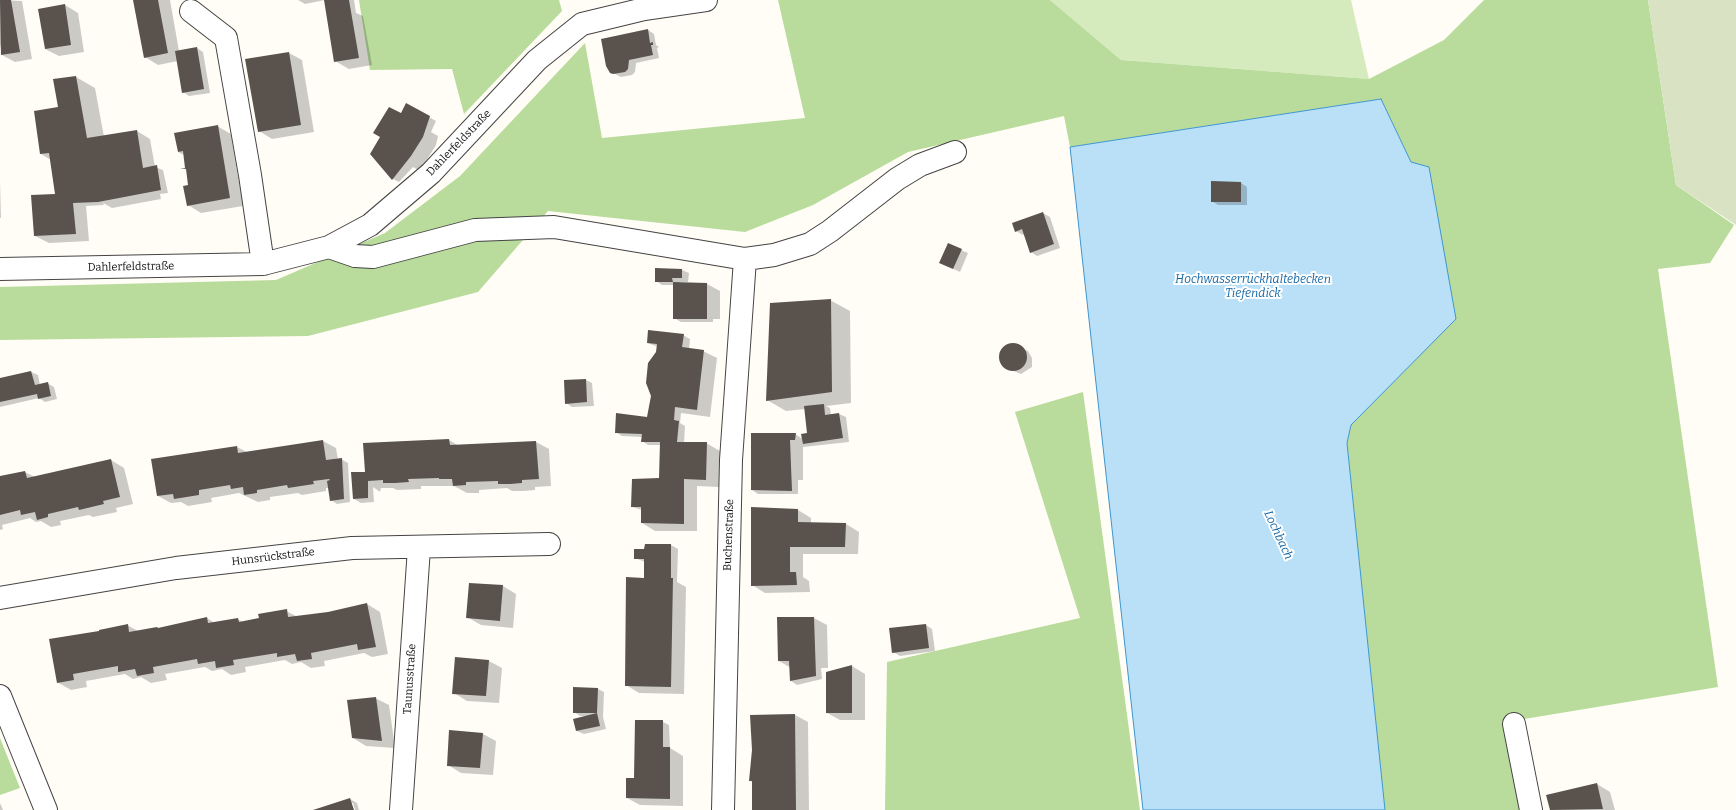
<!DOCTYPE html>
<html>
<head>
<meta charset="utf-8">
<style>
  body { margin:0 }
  canvas { display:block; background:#fffdf5 }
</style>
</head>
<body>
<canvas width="1736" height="810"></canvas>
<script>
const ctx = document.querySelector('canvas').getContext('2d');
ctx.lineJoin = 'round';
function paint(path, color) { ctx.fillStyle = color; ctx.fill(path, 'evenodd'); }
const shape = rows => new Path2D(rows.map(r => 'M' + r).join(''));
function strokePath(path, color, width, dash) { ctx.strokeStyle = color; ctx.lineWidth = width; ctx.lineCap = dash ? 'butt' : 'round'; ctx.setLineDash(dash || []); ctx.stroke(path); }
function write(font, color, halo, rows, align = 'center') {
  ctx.font = font + ' Bitter,serif'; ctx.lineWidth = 4; ctx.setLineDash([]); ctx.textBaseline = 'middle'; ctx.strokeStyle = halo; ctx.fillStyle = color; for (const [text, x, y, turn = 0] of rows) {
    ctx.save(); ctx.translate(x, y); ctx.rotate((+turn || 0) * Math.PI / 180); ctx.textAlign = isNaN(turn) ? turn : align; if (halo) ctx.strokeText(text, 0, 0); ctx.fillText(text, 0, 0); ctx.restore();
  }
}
paint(shape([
  [1050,0,1351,0,1369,79,1121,60]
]), '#d5ebbd');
paint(shape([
  [359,0,559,0,562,11,464,114,452,69,370,70],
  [778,0,1050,0,1121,60,1369,79,1444,40,1484,0,1648,0,1676,185,1734,225,1710,263,1658,269,1718,687,1506,722,1524,810,1385,810,1347,443,1351,425,1367,407,1411,162,1381,99,1070,147,1064,116,908,152,813,205,745,232,548,211,478,292,308,336,0,340,0,287,276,280,385,233,460,176,585,43,602,138,805,118],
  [1083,392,1140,810,885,810,887,662,1080,618,1015,412],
  [0,738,20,788,0,795]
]), '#b9dc9c');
paint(shape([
  [1648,0,1736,0,1736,225,1676,185]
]), '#d9e3c4');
const water = shape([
  [1381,99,1411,162,1429,167,1456,319,1351,425,1347,443,1385,810,1143,810,1070,147,1381,99]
]);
paint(water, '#b9e0f7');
strokePath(water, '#3f96cf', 1);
paint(shape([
  [0,0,22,1,32,59,15,62,2,55,0,44],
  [134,0,170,0,179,51,197,48,203,52,210,93,189,96,183,92,178,61,158,65,145,57],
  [298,0,354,0,356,13,363,16,372,65,349,69,335,61,325,0,305,4],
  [65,5,78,13,84,52,59,56,45,49],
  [648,30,654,34,656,45,659,47,657,48,659,58,636,63,635,72,632,75,621,77,611,72],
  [289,53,302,60,314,132,272,139,259,131],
  [76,77,95,88,104,137,137,131,150,139,155,167,163,170,168,193,160,194,161,199,112,208,103,203,104,205,86,206,89,241,49,243,35,236,59,195,51,160,41,154,59,108],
  [406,104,436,121,431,132,438,136,436,145,420,171,413,167,399,182,393,179,371,154,411,120],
  [217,126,231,134,243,206,201,213,188,205,190,186,184,155,178,152],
  [0,181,1,218,0,218],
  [1241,183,1247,187,1247,205,1218,205,1212,201],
  [1043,213,1050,217,1060,248,1037,256,1031,252,1025,234,1023,235,1016,231],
  [961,250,968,253,960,272,947,266],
  [656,269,682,270,689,273,688,282,680,282,680,284,707,284,720,291,720,319,713,319,713,322,681,322,674,318,673,285,662,285,656,281],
  [830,300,850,311,851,403,826,406,830,408,831,415,839,414,846,417,849,442,803,447,803,480,798,480,798,494,758,494,752,490,752,434,795,434,803,439,809,434,805,409,786,411,767,400],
  [683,335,690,339,689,349,703,351,717,358,710,417,681,413,680,423,685,426,684,443,706,443,720,451,719,487,697,486,697,531,655,531,642,523,642,510,632,507,642,479,660,479,661,445,648,445,642,441,642,437,622,436,616,432,648,418,651,405,658,347,648,343],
  [1013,344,1028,351,1032,358,1032,367,1021,374,1006,368,1001,362,1000,353,1005,347],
  [31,372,38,375,40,385,47,383,54,387,57,399,45,402,39,398,0,407,0,379],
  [586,380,592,383,594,406,572,407,566,403],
  [449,440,459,446,536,442,549,449,551,486,535,487,535,490,523,491,512,491,507,488,479,490,479,493,467,493,454,486,421,486,421,489,397,490,393,488,381,488,380,492,373,487,374,502,361,503,354,499,366,473,365,444],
  [323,441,336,448,338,460,341,459,348,463,350,502,337,504,331,500,329,488,326,488,326,491,302,495,298,493,270,497,270,500,258,502,239,493,211,498,212,502,188,506,181,502,171,503,158,496,237,447,247,452],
  [111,460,124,468,133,504,116,508,117,512,93,517,89,515,60,521,61,525,51,527,41,521,36,522,30,518,2,525,3,529,0,530,0,478,25,472,35,477],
  [798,510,811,518,811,523,846,524,859,532,858,554,803,554,803,577,809,581,810,592,765,593,752,585],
  [646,545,671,545,678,549,677,582,686,587,684,694,639,693,626,685,645,579,645,562,635,558,645,550],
  [503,586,516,594,513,628,481,625,467,617],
  [367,604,380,612,388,654,372,657,364,653,324,661,325,666,311,668,301,662,292,664,285,660,245,667,246,672,231,675,222,669,212,671,205,667,165,674,167,680,151,683,141,677,133,679,125,674,86,681,87,687,71,690,57,682,100,632,127,625,138,631,159,629,207,618,215,623,237,619,243,622,286,611,298,617,328,613],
  [778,618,814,618,827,625,828,668,821,668,822,679,797,685,791,681,791,668,779,661],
  [926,625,932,629,935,651,900,656,893,652],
  [489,661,502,668,499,703,467,701,454,693],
  [852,666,865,674,865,720,840,720,827,713,827,672],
  [598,689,604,692,603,717,606,729,584,734,577,731,587,716,580,716,574,712],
  [375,698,389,705,395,748,366,746,353,738],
  [795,715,808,722,809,810,753,810,753,782,750,781,753,750,751,716],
  [636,721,663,722,669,725,670,748,683,756,683,806,640,805,627,798,635,779],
  [483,734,496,741,493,775,461,773,448,765],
  [1597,784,1610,792,1615,810,1551,810,1547,796],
  [350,799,357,803,359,810,355,810,353,803,351,803,353,810,316,810],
  [0,803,3,810,0,810]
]), '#0003');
paint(shape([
  [0,0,11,0,20,52,1,55],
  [133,0,158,0,168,53,144,58],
  [324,0,349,0,359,58,334,62],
  [65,4,71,45,45,49,38,9],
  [648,29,650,43,653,42,653,45,651,45,653,55,629,60,628,69,625,72,613,74,610,73,606,66,601,39],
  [197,47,204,89,182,93,175,51],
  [289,52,301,125,258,132,245,59],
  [76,76,87,138,137,130,143,168,157,165,161,190,98,202,73,203,76,234,34,236,31,195,55,194,49,153,40,154,34,111,58,107,53,79],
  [406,103,430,116,423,137,411,156,392,180,370,154,380,137,373,133,389,107,401,113],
  [218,125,230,198,187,206,183,186,188,185,186,169,180,168,185,168,183,151,178,152,174,133],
  [1211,181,1241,182,1241,202,1211,202],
  [1043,212,1054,244,1030,253,1022,229,1015,232,1012,223],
  [948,243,962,249,953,269,939,263],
  [655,268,682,269,682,278,672,278,673,282,655,282],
  [673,282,707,283,707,319,673,319],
  [831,299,832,392,766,401,770,303],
  [648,330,684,334,682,347,704,350,697,410,675,407,674,420,679,421,677,442,707,442,706,480,684,479,684,524,641,523,641,507,631,507,632,479,659,478,660,442,641,442,642,434,615,433,616,413,647,417,651,396,646,383,648,363,656,352,657,344,647,343],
  '999 357a14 14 0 1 1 28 0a14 14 0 1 1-28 0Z',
  [31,371,35,385,48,382,51,396,38,399,37,394,0,402,0,378],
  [586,379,587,402,565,404,564,380],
  [824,404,825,415,839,413,843,438,803,444,801,434,807,433,804,406],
  [751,433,796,433,795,440,790,440,792,491,751,490],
  [449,439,450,445,536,441,539,479,522,480,522,483,510,484,498,484,498,481,466,482,466,485,453,486,452,479,439,479,439,478,408,479,409,482,395,483,383,483,383,480,368,481,368,498,353,499,351,472,365,472,363,443],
  [323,440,326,460,342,458,344,499,330,501,327,481,330,480,329,479,313,481,314,484,288,488,287,485,257,490,257,493,244,495,243,487,231,489,230,485,199,490,199,495,174,499,173,494,157,496,151,459,237,446,238,453],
  [111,459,120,497,103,501,104,504,79,510,78,507,48,514,48,517,37,520,35,512,21,515,20,510,0,515,0,476,25,471,27,478],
  [751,507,798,509,798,522,846,523,845,547,790,547,790,572,796,572,797,585,751,586],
  [645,544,671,544,671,578,673,578,671,687,625,686,626,577,644,578,644,559,634,559,634,549,644,549],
  [469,583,503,585,500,621,466,618],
  [367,603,376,647,358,650,357,644,311,653,312,659,297,661,295,654,277,657,277,653,233,660,234,665,216,668,215,661,198,664,197,659,153,667,154,673,137,676,135,669,118,672,118,666,73,674,74,680,57,683,49,639,99,631,99,630,128,624,129,632,157,627,158,628,207,617,208,623,238,618,239,622,259,618,258,614,287,609,288,617,328,612],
  [777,617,814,617,816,676,790,681,789,661,778,661],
  [926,624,929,648,892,653,889,628],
  [455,657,489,660,486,696,452,694],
  [852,665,852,713,826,713,826,672],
  [573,687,598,688,597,713,600,726,576,731,573,719,597,713,573,713],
  [376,697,382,741,352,738,347,700],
  [795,714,796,810,752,810,752,781,749,781,752,750,750,715],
  [635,720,663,720,663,747,670,747,670,799,626,798,626,778,634,778],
  [449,730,483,733,480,768,447,766],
  [1597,783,1603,809,1550,810,1546,795],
  [350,798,354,810,313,810]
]), '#5a524d');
const minor = shape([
  [191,11,226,38,250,175,263,264],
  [329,247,355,256,373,257,475,230,554,227,745,259,774,255,810,244,830,231,897,179,920,165,955,152],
  [0,269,263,264,329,247,370,225,431,173,537,60,582,24,644,9,706,0],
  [0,598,176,568,352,548,549,544],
  [0,696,46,810],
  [1514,724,1531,810],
  [401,810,419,548],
  [723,810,731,460,745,259]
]);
strokePath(minor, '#444', 24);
strokePath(minor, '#fff', 22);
write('11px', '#111', '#fff', [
  ["Dahlerfeldstraße",459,143,-46],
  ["Dahlerfeldstraße",131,267,-1],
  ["Buchenstraße",729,535,-88],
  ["Hunsrückstraße",273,557,-7],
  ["Taunusstraße",410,679,-86]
]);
write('italic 12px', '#1768a6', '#fff', [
  ["Hochwasserrückhaltebecken",1253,280],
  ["Tiefendick",1253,294],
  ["Lochbach",1278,535,65]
]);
</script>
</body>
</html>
